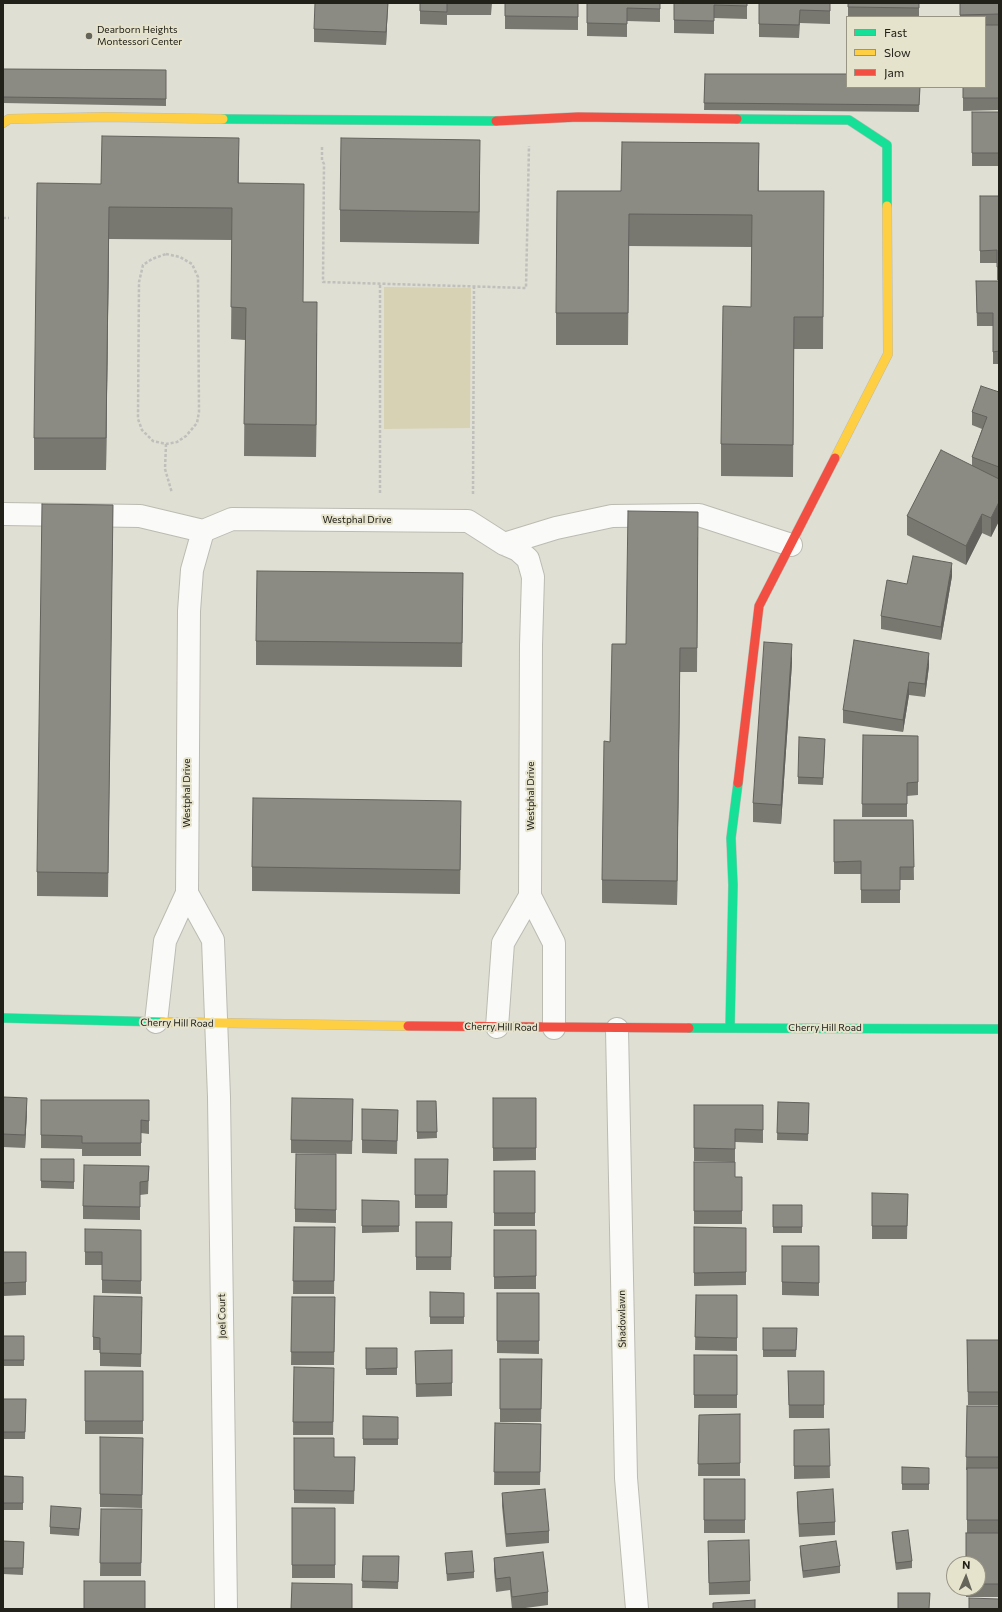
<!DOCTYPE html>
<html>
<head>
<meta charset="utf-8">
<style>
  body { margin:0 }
  #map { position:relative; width:1002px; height:1612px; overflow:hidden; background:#e0dfd3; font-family:Commissioner,sans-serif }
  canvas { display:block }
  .frame { position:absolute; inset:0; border:4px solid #222119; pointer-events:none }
  .legend { position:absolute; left:846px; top:16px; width:140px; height:72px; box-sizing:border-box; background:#e6e3cd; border:1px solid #989585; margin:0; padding:5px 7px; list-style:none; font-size:12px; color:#222119 }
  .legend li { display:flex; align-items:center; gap:8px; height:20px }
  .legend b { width:20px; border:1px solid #989585 }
  .north { position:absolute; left:946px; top:1556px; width:40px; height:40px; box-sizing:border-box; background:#e6e3cd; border:1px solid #989585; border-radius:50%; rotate:2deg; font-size:11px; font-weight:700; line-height:16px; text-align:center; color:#222119 }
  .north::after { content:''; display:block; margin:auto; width:14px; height:18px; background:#64645a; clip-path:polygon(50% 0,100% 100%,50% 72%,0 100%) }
</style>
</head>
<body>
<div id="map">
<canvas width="1002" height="1612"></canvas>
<div class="frame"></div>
<ul class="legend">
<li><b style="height:5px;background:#16e098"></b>Fast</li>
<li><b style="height:5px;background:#ffcf43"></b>Slow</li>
<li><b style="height:5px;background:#f24e42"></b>Jam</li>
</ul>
<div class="north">N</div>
</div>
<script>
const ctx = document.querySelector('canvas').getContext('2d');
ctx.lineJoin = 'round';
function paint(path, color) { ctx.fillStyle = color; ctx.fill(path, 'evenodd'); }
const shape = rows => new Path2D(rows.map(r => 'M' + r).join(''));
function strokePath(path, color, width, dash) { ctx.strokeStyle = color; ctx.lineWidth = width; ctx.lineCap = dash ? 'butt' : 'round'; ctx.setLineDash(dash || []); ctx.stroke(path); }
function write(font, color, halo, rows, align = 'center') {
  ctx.font = font + ' Commissioner,sans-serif'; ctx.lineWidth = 4; ctx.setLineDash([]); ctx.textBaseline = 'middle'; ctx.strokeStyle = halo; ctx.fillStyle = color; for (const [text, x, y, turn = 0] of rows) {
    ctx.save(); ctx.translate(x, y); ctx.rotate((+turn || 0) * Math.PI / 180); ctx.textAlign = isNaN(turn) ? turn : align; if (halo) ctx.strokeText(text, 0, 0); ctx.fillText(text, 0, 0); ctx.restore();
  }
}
paint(shape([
  [384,287,471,288,470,428,384,429]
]), '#d7d2b4');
const street = shape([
  [3,514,140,516,203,531],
  [504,544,556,528,612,516,699,515,791,545],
  [187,893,213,940,219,1097,226,1609],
  [156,1022,165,941,187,893,189,611,192,570,203,531,232,519,468,521,504,544,518,550,528,559,533,577,531,645,530,896,554,943,554,1028],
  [497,1027,503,943,530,896],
  [617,1029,626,1478,637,1609]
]);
const fast = shape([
  [223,119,496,121],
  [737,119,849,120,887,145,887,206],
  [3,1018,163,1022],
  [689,1028,999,1029],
  [730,1028,733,885,731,838,738,783]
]);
const slow = shape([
  [3,123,9,119,105,117,223,119],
  [835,458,888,354,887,206],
  [163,1022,408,1026]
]);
const jam = shape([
  [496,121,578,117,737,119],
  [738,783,759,606,835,458],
  [408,1026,689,1028]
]);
strokePath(street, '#bcbbb2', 24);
strokePath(fast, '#bcbbb2', 10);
strokePath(slow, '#bcbbb2', 10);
strokePath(jam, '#bcbbb2', 10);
strokePath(shape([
  [322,147,322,160,324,164,323,282,526,288,529,146],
  [3,218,9,218],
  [166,254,180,257,192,264,198,277,199,412,197,423,186,436,177,442,166,444,153,441,142,430,138,419,139,282,143,265,152,259,166,254],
  [166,444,165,469,172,493],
  [380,493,380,284],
  [473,494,474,287]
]), '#bfbfbb', 2.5, [3, 2]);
strokePath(street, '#fafaf8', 22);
strokePath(fast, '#16e098', 9);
strokePath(slow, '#ffcf43', 9);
strokePath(jam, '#f24e42', 9);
paint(shape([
  [388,3,386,45,314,42,314,29],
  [420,3,492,3,491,15,447,15,447,25,420,24],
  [505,3,578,3,578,30,505,29],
  [587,3,660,3,660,22,627,21,627,37,587,36],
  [674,3,747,3,747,19,714,18,714,34,674,33],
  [759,3,830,3,830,24,800,23,799,38,759,37],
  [848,3,919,3,919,17,848,17],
  [960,3,999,3,999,110,963,111,963,87,985,87,985,17,960,17],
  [3,69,166,70,166,106,3,103],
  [705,74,920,87,919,112,704,110],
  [972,112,999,112,999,195,999,166,972,166],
  [759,143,759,191,824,191,823,349,794,349,793,477,721,476,721,444,751,307,752,247,629,246,628,345,556,345,556,313,621,191],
  [480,172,479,244,340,242,340,210],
  [239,183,303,302,317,334,316,457,244,456,245,340,231,339,232,240,109,239,106,470,34,470,34,438,101,184],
  [980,196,999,196,999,280,997,280,997,263,980,263],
  [976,281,999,281,999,364,993,364,993,326,977,326],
  [999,392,999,521,991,537,982,533,966,565,907,535,907,516,972,465,972,457,982,429,972,425,972,412],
  [113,505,108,897,37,896,37,872],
  [698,536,697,672,680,672,677,905,602,903,602,880,610,742,626,644],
  [952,576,941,640,881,629,881,616,907,584],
  [463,597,462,667,256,665,256,641],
  [792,663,781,824,753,822,753,803],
  [929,666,925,697,909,695,903,732,843,723,843,710],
  [863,735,918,736,918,795,907,796,907,817,862,817],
  [825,745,823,785,798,784,798,777],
  [834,820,913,820,914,880,900,880,900,903,861,903,861,874,834,874],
  [461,825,460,894,252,891,252,867],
  [3,1097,27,1111,25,1148,3,1147],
  [493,1098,536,1098,536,1160,493,1161],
  [353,1099,352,1154,291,1153,291,1140],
  [41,1100,149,1100,149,1134,141,1133,141,1156,82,1156,82,1149,41,1148],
  [417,1101,436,1101,437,1138,417,1139],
  [778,1102,809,1103,808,1141,777,1140],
  [694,1105,763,1105,763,1143,735,1142,735,1162,694,1161],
  [362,1109,398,1110,397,1154,362,1153],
  [336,1154,336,1223,295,1222,295,1209],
  [41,1159,74,1159,74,1189,41,1188],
  [415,1159,448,1159,447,1208,415,1208],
  [694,1162,735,1177,742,1177,742,1224,694,1224],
  [149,1166,148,1194,140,1195,140,1220,83,1219,83,1206],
  [494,1171,535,1171,535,1226,494,1226],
  [908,1194,907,1239,872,1239,872,1226],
  [362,1200,399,1201,399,1232,362,1233],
  [773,1205,802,1205,802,1233,773,1233],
  [416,1222,452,1222,451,1270,416,1270],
  [294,1227,335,1227,334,1294,293,1294],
  [694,1227,746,1228,746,1285,694,1286],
  [141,1230,141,1294,102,1293,102,1265,85,1265,85,1252],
  [494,1230,536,1230,536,1289,494,1289],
  [782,1246,819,1246,819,1296,782,1295],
  [3,1252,26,1252,26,1295,3,1296],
  [430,1292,464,1293,464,1324,430,1324],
  [497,1293,539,1293,539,1354,497,1353],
  [696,1295,737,1295,737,1351,695,1350],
  [292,1297,335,1297,334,1365,291,1365],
  [142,1310,141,1367,100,1366,100,1350,93,1350,93,1337],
  [763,1328,797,1328,796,1357,763,1357],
  [3,1336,24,1336,24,1366,3,1366],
  [967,1340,999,1340,999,1405,968,1405],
  [366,1348,397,1348,397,1375,366,1375],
  [452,1350,452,1396,416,1397,415,1351],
  [694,1355,737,1355,737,1408,694,1408],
  [500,1359,542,1359,541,1422,500,1422],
  [294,1367,334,1381,333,1435,293,1435],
  [85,1371,143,1371,143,1434,85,1434],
  [788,1371,824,1371,824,1418,789,1418],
  [3,1399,26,1399,25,1439,3,1439],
  [967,1406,999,1406,999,1597,966,1597,966,1588,978,1588,978,1564,967,1533,967,1470,966,1470],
  [740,1414,740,1476,698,1476,699,1415],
  [363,1416,398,1417,398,1445,363,1445],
  [495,1423,541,1424,540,1485,494,1485],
  [829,1429,830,1478,794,1479,794,1430],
  [100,1437,143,1438,142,1508,100,1507],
  [294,1438,334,1457,355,1457,354,1504,294,1503],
  [902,1467,929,1468,929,1490,902,1490],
  [3,1476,23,1477,23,1510,3,1510],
  [704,1479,745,1479,745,1533,704,1533],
  [797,1492,835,1522,835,1535,799,1537,797,1505],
  [502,1493,549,1531,549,1543,506,1547,502,1506],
  [292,1508,335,1508,335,1578,292,1578],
  [101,1509,142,1509,141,1576,100,1576],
  [81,1514,79,1536,50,1534,50,1527],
  [892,1532,912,1561,912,1568,896,1570,892,1538],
  [3,1541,24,1542,23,1575,3,1574],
  [708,1541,750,1581,750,1594,709,1595],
  [800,1546,840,1566,840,1573,803,1578,800,1553],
  [445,1553,474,1572,474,1578,447,1581],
  [363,1556,399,1556,398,1589,362,1588],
  [494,1558,548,1592,548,1605,518,1609,512,1609,510,1590,496,1592,494,1571]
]), '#787871');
paint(shape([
  [388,3,386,45,386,32],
  [239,138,239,170,238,215,238,183],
  [480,140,480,172,479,244,479,212],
  [109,207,109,239,106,470,106,438],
  [317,302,317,334,316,457,316,425],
  [999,502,999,521,991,537,991,518],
  [982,514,982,533,966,565,966,546],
  [952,563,952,576,941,640,941,627],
  [792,644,792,663,781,824,781,805],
  [680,648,680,672,677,905,677,881],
  [929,653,929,666,925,697,925,684],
  [909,682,909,695,903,732,903,720],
  [27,1098,27,1111,25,1148,25,1135]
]), '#62615c');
const building = shape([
  [315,3,388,3,386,32,314,29,315,3],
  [420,3,447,3,447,12,420,11,420,3],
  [505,3,578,3,578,17,505,16,505,3],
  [587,3,660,3,660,9,627,8,627,24,587,23,587,3],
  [674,3,747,3,747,6,714,5,714,21,674,20,674,3],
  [759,3,830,3,830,11,800,10,799,25,759,24,759,3],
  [848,3,919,3,919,8,848,7,848,3],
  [960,3,999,3,999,14,960,15,960,3],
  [985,25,999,25,999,98,963,98,963,87,985,87,985,25],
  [3,69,166,70,166,99,3,97,3,69],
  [705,74,847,74,847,87,920,87,919,105,704,103,705,74],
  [972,112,999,112,999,182,999,153,972,153,972,112],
  [102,136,239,138,238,183,304,184,303,302,317,302,316,425,244,424,246,308,231,307,232,208,109,207,106,438,34,438,37,183,101,184,102,136],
  [341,138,480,140,479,212,340,210,341,138],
  [622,142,759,143,758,191,824,191,823,317,794,317,793,445,721,444,723,306,751,307,752,215,629,214,628,313,556,313,557,191,621,191,622,142],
  [980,196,999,196,999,267,997,267,997,250,980,251,980,196],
  [976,281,999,281,999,351,993,352,993,313,977,313,976,281],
  [981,386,999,392,999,467,972,457,987,417,972,412,981,386],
  [941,450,999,479,999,502,991,518,982,514,966,546,907,516,941,450],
  [42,504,113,505,108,873,37,872,42,504],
  [628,511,698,512,697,648,680,648,677,881,602,880,604,741,610,742,612,644,626,644,628,511],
  [913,556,952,563,941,627,881,616,887,580,907,584,913,556],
  [257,571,463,573,462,643,256,641,257,571],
  [854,640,929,653,925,684,909,682,903,720,843,710,854,640],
  [764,642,792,644,781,805,753,803,764,642],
  [863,735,918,736,918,782,907,783,907,804,862,804,863,735],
  [799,737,825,739,823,778,798,777,799,737],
  [253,798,461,801,460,870,252,867,253,798],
  [834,820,913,820,914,867,900,867,900,890,861,890,861,861,834,862,834,820],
  [3,1097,27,1098,25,1135,3,1134,3,1097],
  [292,1098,353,1099,352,1141,291,1140,292,1098],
  [493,1098,536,1098,536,1148,493,1148,493,1098],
  [41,1100,149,1100,149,1121,141,1120,141,1143,82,1143,82,1136,41,1135,41,1100],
  [417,1101,436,1101,437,1132,417,1132,417,1101],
  [778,1102,809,1103,808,1134,777,1133,778,1102],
  [694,1105,763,1105,763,1130,735,1129,735,1149,694,1148,694,1105],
  [362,1109,398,1110,397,1141,362,1140,362,1109],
  [296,1154,336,1154,336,1210,295,1209,296,1154],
  [41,1159,74,1159,74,1182,41,1181,41,1159],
  [415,1159,448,1159,447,1195,415,1195,415,1159],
  [694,1162,735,1162,735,1177,742,1177,742,1211,694,1211,694,1162],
  [84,1165,149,1166,148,1181,140,1182,140,1207,83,1206,84,1165],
  [494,1171,535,1171,535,1213,494,1213,494,1171],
  [872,1193,908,1194,907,1226,872,1226,872,1193],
  [362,1200,399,1201,399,1226,362,1226,362,1200],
  [773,1205,802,1205,802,1227,773,1227,773,1205],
  [416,1222,452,1222,451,1257,416,1257,416,1222],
  [294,1227,335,1227,334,1281,293,1281,294,1227],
  [694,1227,746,1228,746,1272,694,1273,694,1227],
  [85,1229,141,1230,141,1281,102,1280,102,1252,85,1252,85,1229],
  [494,1230,536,1230,536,1276,494,1277,494,1230],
  [782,1246,819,1246,819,1283,782,1282,782,1246],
  [3,1252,26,1252,26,1282,3,1283,3,1252],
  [430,1292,464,1293,464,1317,430,1317,430,1292],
  [497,1293,539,1293,539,1341,497,1341,497,1293],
  [696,1295,737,1295,737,1338,695,1337,696,1295],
  [94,1296,142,1297,141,1354,100,1353,100,1338,93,1337,94,1296],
  [292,1297,335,1297,334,1352,291,1352,292,1297],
  [763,1328,797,1328,796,1350,763,1350,763,1328],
  [3,1336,24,1336,24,1360,3,1360,3,1336],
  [967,1340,999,1340,999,1392,968,1392,967,1340],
  [366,1348,397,1348,397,1368,366,1369,366,1348],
  [452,1350,452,1383,416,1384,415,1351,452,1350],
  [694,1355,737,1355,737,1395,694,1395,694,1355],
  [500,1359,542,1359,541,1409,500,1409,500,1359],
  [294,1367,334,1368,333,1422,293,1422,294,1367],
  [85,1371,143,1371,143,1421,85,1421,85,1371],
  [788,1371,824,1371,824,1405,789,1405,788,1371],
  [3,1399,26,1399,25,1432,3,1432,3,1399],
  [967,1406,999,1406,999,1457,966,1457,967,1406],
  [740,1414,740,1463,698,1464,699,1415,740,1414],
  [363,1416,398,1417,398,1439,363,1439,363,1416],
  [495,1423,541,1424,540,1472,494,1472,495,1423],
  [829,1429,830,1466,794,1466,794,1430,829,1429],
  [100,1437,143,1438,142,1495,100,1494,100,1437],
  [294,1438,334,1438,334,1457,355,1457,354,1491,294,1490,294,1438],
  [902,1467,929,1468,929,1484,902,1484,902,1467],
  [967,1468,999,1468,999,1520,967,1520,967,1468],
  [3,1476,23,1477,23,1503,3,1503,3,1476],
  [704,1479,745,1479,745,1520,704,1520,704,1479],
  [545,1489,549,1531,506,1534,502,1493,545,1489],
  [833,1489,835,1522,799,1524,797,1492,833,1489],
  [51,1506,81,1508,79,1529,50,1527,51,1506],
  [292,1508,335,1508,335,1565,292,1565,292,1508],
  [101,1509,142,1509,141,1563,100,1563,101,1509],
  [908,1530,912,1561,896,1563,892,1532,908,1530],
  [966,1533,999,1533,999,1584,978,1584,978,1564,966,1564,966,1533],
  [749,1540,750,1581,709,1583,708,1541,749,1540],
  [3,1541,24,1542,23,1568,3,1568,3,1541],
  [836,1541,840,1566,803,1571,800,1546,836,1541],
  [472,1551,474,1572,447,1574,445,1553,472,1551],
  [543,1552,548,1592,512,1597,510,1577,496,1579,494,1558,543,1552],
  [363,1556,399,1556,398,1582,362,1581,363,1556],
  [84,1581,145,1581,145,1609,84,1609,84,1581],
  [292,1583,352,1584,352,1609,291,1609,292,1583],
  [898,1593,930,1593,929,1609,898,1609,898,1593],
  [969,1598,999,1599,999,1609,969,1609,969,1598],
  [755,1600,755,1609,713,1609,713,1603,755,1600]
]);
paint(building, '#8c8b83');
strokePath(building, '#62615c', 1);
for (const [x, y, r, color] of [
  [89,36,4,"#64645a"]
]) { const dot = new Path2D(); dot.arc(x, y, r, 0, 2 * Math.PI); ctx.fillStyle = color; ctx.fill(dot); strokePath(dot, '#e6e3cd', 1.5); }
write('10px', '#222119', '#e6e3cd', [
  ["Dearborn Heights",97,30],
  ["Montessori Center",97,42]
], 'left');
write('10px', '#222119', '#e6e3cd', [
  ["Westphal Drive",357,520],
  ["Westphal Drive",187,793,-90],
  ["Westphal Drive",531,796,-90],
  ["Cherry Hill Road",177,1023,1],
  ["Cherry Hill Road",501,1027,1],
  ["Cherry Hill Road",825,1028],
  ["Joel Court",222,1316,-91],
  ["Shadowlawn",622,1319,-91]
]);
</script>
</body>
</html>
